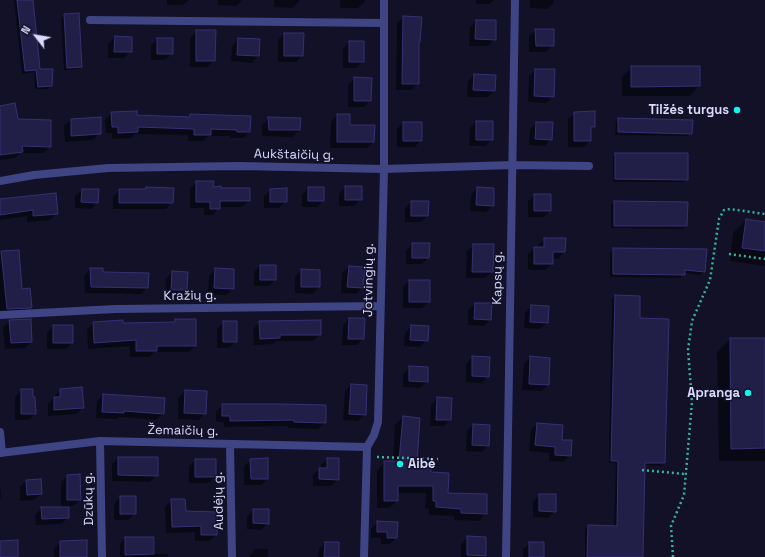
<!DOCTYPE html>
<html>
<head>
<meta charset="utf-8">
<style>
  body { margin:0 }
  #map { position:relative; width:765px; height:557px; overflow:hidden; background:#121128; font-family:"Space Grotesk",sans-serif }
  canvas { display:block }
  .north { position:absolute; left:16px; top:16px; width:40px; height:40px; -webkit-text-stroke:3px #121128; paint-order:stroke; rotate:301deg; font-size:11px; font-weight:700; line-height:16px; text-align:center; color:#dadafd }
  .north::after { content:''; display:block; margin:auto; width:14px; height:18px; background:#dadafd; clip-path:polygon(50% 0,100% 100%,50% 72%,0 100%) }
</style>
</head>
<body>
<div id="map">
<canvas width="765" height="557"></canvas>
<div class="north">N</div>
</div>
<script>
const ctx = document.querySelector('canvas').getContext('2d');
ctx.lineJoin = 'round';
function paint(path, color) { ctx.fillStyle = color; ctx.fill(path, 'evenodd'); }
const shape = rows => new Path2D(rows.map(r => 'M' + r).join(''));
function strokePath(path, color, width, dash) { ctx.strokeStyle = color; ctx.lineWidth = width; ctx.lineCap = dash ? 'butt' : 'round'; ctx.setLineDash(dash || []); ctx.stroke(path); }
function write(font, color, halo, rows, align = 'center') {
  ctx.font = font + ' "Space Grotesk",sans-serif'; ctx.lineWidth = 3; ctx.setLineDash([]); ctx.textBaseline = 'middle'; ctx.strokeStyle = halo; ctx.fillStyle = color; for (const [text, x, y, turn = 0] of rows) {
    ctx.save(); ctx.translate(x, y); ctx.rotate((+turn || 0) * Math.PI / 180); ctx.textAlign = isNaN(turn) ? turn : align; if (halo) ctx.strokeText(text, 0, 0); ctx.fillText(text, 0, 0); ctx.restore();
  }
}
paint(shape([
  [14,0,32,0,40,70,51,86,48,89,35,89,34,72,22,74],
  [167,0,189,0,183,5,167,5],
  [218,0,242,0,236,6,218,5],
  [274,0,300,0,293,8,274,7],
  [340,0,365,0,365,2,358,8,340,8],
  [476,0,494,0,489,4,476,4],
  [530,0,554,0,554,2,548,9,530,8],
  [64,15,81,66,78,69,64,70,61,18],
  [404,17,418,43,418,83,411,90,396,90,397,23],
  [476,21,495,39,488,46,469,46,470,27],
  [536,30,553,45,546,52,529,52,529,36],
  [197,31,214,61,207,67,190,67,190,38],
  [285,34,302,56,296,62,278,62,278,40],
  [115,37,131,51,124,58,108,58,108,44],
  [157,39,172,54,165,60,151,60,151,46],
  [239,39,259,40,258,56,252,63,231,61,232,46],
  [349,42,363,61,357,68,343,68,343,49],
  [632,67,699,67,699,86,690,96,622,96,622,77],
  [535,70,553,97,546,103,528,102,529,76],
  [474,75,495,76,494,91,488,97,467,97,468,81],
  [355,78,370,100,364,107,348,107,348,85],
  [0,107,17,120,50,147,43,153,20,153,15,158,0,160],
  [111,113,188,117,191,115,250,132,243,138,230,138,230,136,209,136,203,141,188,141,188,135,135,134,131,138,112,139,112,133,106,133,105,120],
  [575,113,594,126,590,131,590,141,584,147,568,147,568,119],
  [337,115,349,126,373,142,367,148,330,148,331,122],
  [269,118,300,119,299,130,293,137,262,136,262,125],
  [100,119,100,133,93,140,65,142,64,126,71,120],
  [619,119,691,133,688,136,615,135,616,122],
  [477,122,492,140,485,146,469,146,470,128],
  [403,123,421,140,415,147,397,147,397,129],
  [536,123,551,139,545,146,529,145,530,129],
  [616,154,687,179,684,182,613,182,613,157],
  [197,182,212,188,249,201,242,207,219,207,213,215,204,215,204,208,190,208,190,188],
  [345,187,361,199,354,206,339,206,339,194],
  [147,188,172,202,166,209,113,209,113,197,119,190,145,190],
  [308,188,323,201,317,207,302,207,302,195],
  [477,188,493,205,486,212,470,211,471,195],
  [82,190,97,202,91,209,75,208,75,196],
  [271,190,286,201,279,208,264,208,264,196],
  [535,195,550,211,544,217,528,217,528,201],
  [0,200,57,213,50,220,27,222,27,216,0,220],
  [411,202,428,216,421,222,405,222,405,208],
  [614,202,687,203,686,226,683,229,611,228,611,205],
  [746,220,765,223,765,266,730,261,733,233],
  [545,239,565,239,564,252,558,259,552,258,552,264,545,270,528,270,528,254,534,248,538,248,538,245],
  [412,244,428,258,422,264,406,264,406,251],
  [474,245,492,272,485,278,466,278,467,251],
  [614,249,704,272,700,275,684,273,680,278,610,277,610,253],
  [2,252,31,306,23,314,0,311,0,254],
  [260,266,275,280,269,286,254,286,254,272],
  [349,267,364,268,362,288,356,294,341,293,342,273],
  [90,269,102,273,147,287,141,294,85,293,84,276],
  [215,269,233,289,226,295,208,294,209,276],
  [301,270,319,271,319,287,313,294,295,293,295,277],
  [172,272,186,290,179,296,165,296,166,279],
  [409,281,429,302,422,308,403,308,403,287],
  [615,296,639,319,664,463,661,466,644,465,642,557,585,557,585,529,588,526,614,527,616,463,609,463,612,299],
  [475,304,490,320,484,326,468,325,468,310],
  [532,306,547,323,540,329,524,328,525,313],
  [349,319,363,339,357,345,342,345,343,325],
  [176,320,195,346,189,352,154,352,149,357,130,357,130,346,88,349,87,330,93,323,173,323],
  [10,321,31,342,25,348,5,349,3,327],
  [223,322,236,342,229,348,217,348,217,329],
  [260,322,320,334,313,341,276,341,273,344,254,345,253,329],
  [53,326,72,343,66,349,47,349,47,333],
  [411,326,427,340,420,347,404,346,405,333],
  [730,339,765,339,765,461,719,461,717,352],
  [472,357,488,376,482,383,466,382,466,364],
  [530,357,548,385,542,391,522,390,524,364],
  [410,367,427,382,420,388,403,387,403,374],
  [351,385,365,414,358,421,343,420,345,391],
  [22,390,32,398,35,414,29,420,15,420,15,397],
  [60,390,83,408,76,414,48,416,48,404],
  [185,391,206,392,205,413,199,420,178,419,178,398],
  [103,395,163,413,156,420,119,417,117,419,96,418,97,401],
  [437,398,450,420,444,426,430,426,431,405],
  [222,405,325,422,318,429,288,428,288,426,224,427,224,422,216,422,216,412],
  [403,417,416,463,421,465,430,473,447,494,486,513,479,521,454,520,454,516,429,515,429,509,425,508,426,493,397,493,397,501,389,508,377,508,377,470,385,462,393,462,395,425],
  [537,424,560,441,570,456,563,462,549,461,549,453,529,451,531,430],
  [473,425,488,445,482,452,466,451,467,431],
  [119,458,157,475,150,482,112,481,112,464],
  [328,459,338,479,331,486,313,486,313,475,319,469,321,469,321,465],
  [196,460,215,477,208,483,189,483,189,466],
  [251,460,267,479,261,485,244,485,244,466],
  [67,476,80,500,73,506,68,506,68,518,61,524,36,525,35,515,42,508,61,508,61,482],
  [26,481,41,494,34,500,20,501,20,487],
  [0,485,1,497,0,499],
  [540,495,555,511,548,518,533,517,533,501],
  [120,497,135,513,128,520,114,520,114,504],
  [172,500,185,512,216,535,209,541,195,541,195,532,166,533,165,507],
  [253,510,268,523,261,530,247,529,247,517],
  [378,522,396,538,390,544,381,544,381,538,371,538,371,529],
  [155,537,155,554,168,554,168,557,120,557,120,544,125,538],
  [468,537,485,555,483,557,461,557,461,544],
  [60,542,86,557,54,557,54,549],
  [325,543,338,557,318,557,319,549],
  [530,543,543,557,523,557,523,549],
  [255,549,268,549,268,557,249,557]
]), '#0007');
const building = shape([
  [17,0,33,0,40,69,53,69,52,86,38,87,36,70,25,71,17,0],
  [79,13,82,67,67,68,64,14,79,13],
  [403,16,422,17,420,42,419,42,419,84,402,84,403,16],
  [476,20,496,20,496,40,475,39,476,20],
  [535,29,554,29,554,46,536,46,535,29],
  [196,30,216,30,215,61,196,61,196,30],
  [284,33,304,33,303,56,284,56,284,33],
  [115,36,132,37,132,52,114,52,115,36],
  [157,38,173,38,173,54,157,54,157,38],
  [238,38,260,39,259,56,237,55,238,38],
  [349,41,364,41,364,62,349,62,349,41],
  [631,66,700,66,700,86,631,87,631,66],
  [535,69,555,69,554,97,534,96,535,69],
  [474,74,496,75,495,91,473,90,474,74],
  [354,77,372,78,371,101,354,101,354,77],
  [15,103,18,119,51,120,51,147,22,146,23,152,0,155,0,106,15,103],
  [137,111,137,115,190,117,190,114,251,116,250,132,237,132,237,130,211,129,211,135,194,135,194,129,138,127,138,132,118,133,118,127,112,127,111,112,137,111],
  [595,111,595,127,591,127,591,141,574,141,574,112,595,111],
  [337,114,350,114,350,125,375,125,374,142,337,142,337,114],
  [101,117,101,134,71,136,71,119,101,117],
  [268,117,301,118,300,130,269,130,268,117],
  [618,118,693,120,692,134,618,132,618,118],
  [476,121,493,121,493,140,476,140,476,121],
  [403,122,422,122,422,141,403,141,403,122],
  [536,122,553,122,552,140,535,139,536,122],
  [615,153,688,153,688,180,615,179,615,153],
  [196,181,214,181,213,187,221,186,221,188,250,188,250,201,220,201,220,209,210,209,210,202,196,202,196,181],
  [345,186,362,186,362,200,345,200,345,186],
  [146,187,174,188,173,203,119,203,119,189,146,189,146,187],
  [308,187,324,187,324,201,308,201,308,187],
  [477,187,494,188,494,206,476,205,477,187],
  [287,188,287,202,270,202,270,189,287,188],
  [82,189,99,189,98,203,81,202,82,189],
  [56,193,58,214,33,216,33,210,0,215,0,199,56,193],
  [534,194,551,194,551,211,534,211,534,194],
  [411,201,429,201,428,216,411,216,411,201],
  [614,201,688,202,687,226,614,226,614,201],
  [746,219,765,222,765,251,742,248,746,219],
  [544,238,566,238,565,252,553,252,553,264,534,264,534,247,544,247,544,238],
  [412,243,430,243,429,258,412,258,412,243],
  [473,244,494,244,493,272,472,272,473,244],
  [613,248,707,249,705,272,685,270,685,275,613,274,613,248],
  [19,250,22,289,30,288,32,307,31,308,7,309,1,251,19,250],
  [260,265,276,265,276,280,260,280,260,265],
  [349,266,365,267,363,288,347,287,349,266],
  [90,268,103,268,103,272,149,273,148,288,91,287,90,268],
  [215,268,234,269,234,289,214,288,215,268],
  [301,269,320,270,320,287,301,287,301,269],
  [172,271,188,272,187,290,171,290,172,271],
  [409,280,430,280,430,302,409,302,409,280],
  [615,295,640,296,640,318,669,319,665,463,645,463,643,557,587,557,588,525,617,526,618,461,611,461,615,295],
  [475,303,492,303,491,320,474,319,475,303],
  [531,305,549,306,548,323,530,322,531,305],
  [349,318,365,318,364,339,348,339,349,318],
  [31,319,32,342,11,343,9,320,31,319],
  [175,319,196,319,196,346,157,346,157,351,136,351,136,340,94,343,93,322,123,320,123,323,175,322,175,319],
  [321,320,321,335,280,335,280,338,260,339,259,321,321,320],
  [223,321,237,321,237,342,223,342,223,321],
  [53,325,73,325,73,343,53,343,53,325],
  [411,325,429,326,428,341,410,340,411,325],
  [730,338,765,338,765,448,731,449,730,338],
  [472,356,490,357,489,377,472,376,472,356],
  [530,356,550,358,549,385,529,384,530,356],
  [409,366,428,367,428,382,409,381,409,366],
  [351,384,367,385,366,415,349,414,351,384],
  [82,387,84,408,54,410,54,397,60,397,60,389,82,387],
  [21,389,33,389,33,397,35,397,36,414,21,414,21,389],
  [185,390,207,391,206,414,184,413,185,390],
  [103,394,165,398,164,414,124,411,124,413,102,412,103,394],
  [437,397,452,398,451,420,436,420,437,397],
  [222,404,284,404,326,405,326,423,294,422,294,420,230,421,230,416,222,416,222,404],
  [403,416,420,418,417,462,423,462,422,464,431,464,431,472,449,473,448,493,487,494,487,514,461,513,461,509,436,507,436,501,433,501,433,486,398,486,398,501,384,501,384,461,399,461,403,416],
  [537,423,563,425,562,440,572,440,571,456,555,455,555,447,535,445,537,423],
  [473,424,490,425,489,446,472,445,473,424],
  [118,457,158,457,158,476,118,475,118,457],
  [268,458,268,479,251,479,250,459,268,458],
  [327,458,339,458,339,480,319,479,319,468,327,468,327,458],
  [195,459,216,459,216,477,195,477,195,459],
  [80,474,81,500,67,500,67,475,80,474],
  [41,479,42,494,27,495,26,480,41,479],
  [539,494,556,494,556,512,539,511,539,494],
  [120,496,136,496,136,514,120,514,120,496],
  [171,499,185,499,186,511,217,512,217,535,201,535,201,526,172,527,171,499],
  [41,507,69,507,69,518,42,519,41,507],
  [253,509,269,509,269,524,253,523,253,509],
  [377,521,398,522,397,538,387,538,387,532,377,532,377,521],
  [467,536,486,537,486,556,467,555,467,536],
  [125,537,154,537,154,554,125,555,125,537],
  [18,540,18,557,0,557,0,541,18,540],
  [87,540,87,557,60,557,60,541,87,540],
  [325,542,339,542,339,557,324,557,325,542],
  [529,542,544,542,544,557,529,557,529,542]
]);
paint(building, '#211e48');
strokePath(building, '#363173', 1);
strokePath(shape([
  [729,254,765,259],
  [377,457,438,459],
  [642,470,685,474],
  [673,557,671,526,684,495,692,402,688,350,692,321,710,280,719,219,724,210,730,209,765,214]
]), '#36b59e', 2.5, [2, 3]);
strokePath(shape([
  [90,20,384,23],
  [0,181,34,175,108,168,239,166,384,169,512,165,589,166],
  [0,315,115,309,380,306],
  [0,432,2,453],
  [100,441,102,557],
  [230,445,232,557],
  [0,453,100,441,367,447],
  [364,557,367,447,374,435,378,422,384,169,384,0],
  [506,557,515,0]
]), '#3f4484', 8);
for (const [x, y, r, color] of [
  [737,110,4,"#0ff4ef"],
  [748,393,4,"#0ff4ef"],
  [400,464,4,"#0ff4ef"]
]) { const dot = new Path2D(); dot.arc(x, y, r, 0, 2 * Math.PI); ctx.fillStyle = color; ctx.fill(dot); strokePath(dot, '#121128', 1.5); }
write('bold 13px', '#dadafd', '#121128', [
  ["Tilžės turgus",729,110],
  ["Apranga",740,393],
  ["Aibė",408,464,"left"]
], 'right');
write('13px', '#dadafd', '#121128', [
  ["Aukštaičių g.",294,155,1],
  ["Kapsų g.",498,278,-89],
  ["Jotvingių g.",369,280,-89],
  ["Kražių g.",190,296,-1],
  ["Žemaičių g.",183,431,1],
  ["Dzūkų g.",89,499,-91],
  ["Audėjų g.",219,501,-91]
]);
</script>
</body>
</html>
